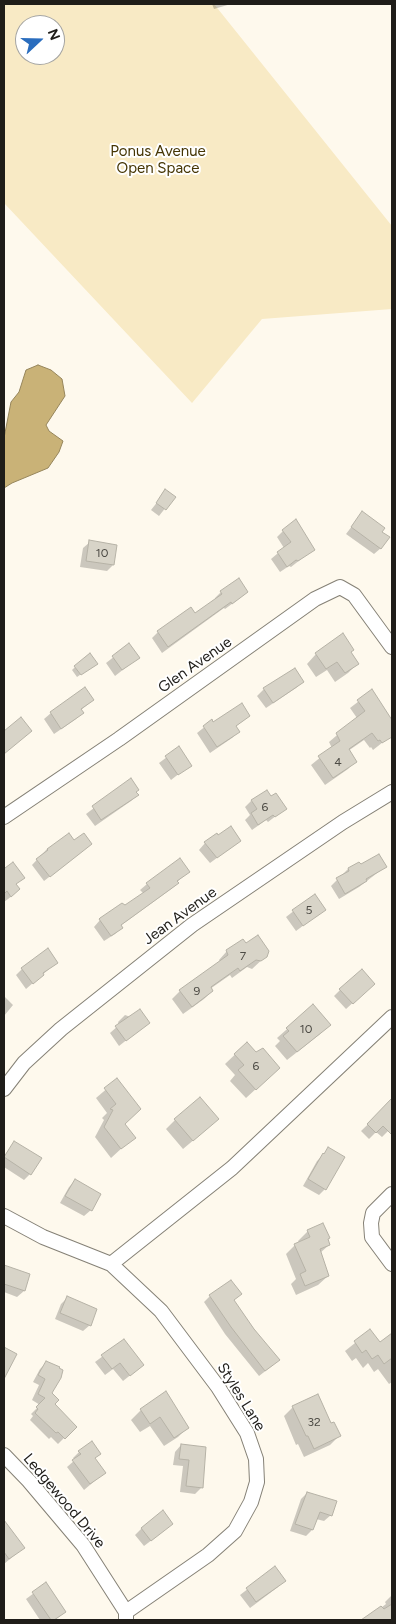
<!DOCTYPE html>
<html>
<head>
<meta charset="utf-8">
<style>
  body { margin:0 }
  #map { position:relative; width:396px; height:1624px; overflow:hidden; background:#fef9ed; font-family:Figtree,sans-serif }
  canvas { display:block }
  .frame { position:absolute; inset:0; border:5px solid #1f1d19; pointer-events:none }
  .north { position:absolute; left:15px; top:15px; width:50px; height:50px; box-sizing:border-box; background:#fff; border:1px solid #a5a5a3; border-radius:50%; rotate:69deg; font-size:14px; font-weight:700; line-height:20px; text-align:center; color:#1f1d19 }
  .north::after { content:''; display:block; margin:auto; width:18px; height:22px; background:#2a6dbe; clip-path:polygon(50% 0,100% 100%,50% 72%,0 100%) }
</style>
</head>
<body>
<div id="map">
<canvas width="396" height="1624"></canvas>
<div class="frame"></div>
<div class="north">N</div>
</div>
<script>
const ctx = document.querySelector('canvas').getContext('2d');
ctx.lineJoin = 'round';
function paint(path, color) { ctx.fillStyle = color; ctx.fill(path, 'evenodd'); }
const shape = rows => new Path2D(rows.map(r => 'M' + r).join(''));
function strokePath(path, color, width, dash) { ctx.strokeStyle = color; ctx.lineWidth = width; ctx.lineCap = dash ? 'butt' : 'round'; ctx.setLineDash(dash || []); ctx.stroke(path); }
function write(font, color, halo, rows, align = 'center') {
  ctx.font = font + ' Figtree,sans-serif'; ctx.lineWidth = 4; ctx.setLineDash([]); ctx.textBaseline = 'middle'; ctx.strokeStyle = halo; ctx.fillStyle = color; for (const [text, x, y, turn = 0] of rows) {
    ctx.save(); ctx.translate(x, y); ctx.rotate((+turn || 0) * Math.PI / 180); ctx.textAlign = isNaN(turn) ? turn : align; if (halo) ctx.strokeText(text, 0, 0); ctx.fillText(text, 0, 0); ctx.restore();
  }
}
paint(shape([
  [4,4,214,4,392,226,392,309,262,319,192,403,4,203],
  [25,25,55,25,55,55,25,55]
]), '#f8eac5');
const water = shape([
  [38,365,51,370,62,379,65,396,46,425,49,431,63,441,59,452,48,468,12,483,4,488,4,438,11,402,19,392,26,370,38,365]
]);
paint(water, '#c9b277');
strokePath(water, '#96855b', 1);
paint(shape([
  [212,4,231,4,214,9],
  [166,491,174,497,159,516,151,510],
  [362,513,381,532,381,548,374,554,346,534],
  [283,531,314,549,291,567,289,566,280,572,271,559,284,548,277,537],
  [90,542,113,565,107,571,80,567,83,548],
  [221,592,247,592,240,598,225,609,224,608,162,653,152,638,158,632,195,615,216,600,215,598],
  [129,645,138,658,115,676,106,663],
  [349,653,357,664,348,673,335,682,327,670,316,677,307,664,316,654],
  [89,654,93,666,77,677,72,670],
  [294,669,303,681,296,688,266,708,257,696,264,689],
  [372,691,392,722,392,735,373,750,371,747,370,748,364,740,348,751,355,761,348,769,325,785,311,765,332,748,329,742,357,718,350,708],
  [93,700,81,710,82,712,76,719,54,734,44,719,51,713],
  [249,716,235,727,238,732,232,738,210,753,197,733,212,721,213,724],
  [179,748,190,765,171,780,159,763],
  [131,780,137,795,131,801,95,826,86,814],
  [251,801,285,809,268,822,266,820,252,830,245,820,250,815,245,807],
  [69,835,74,842,84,850,44,881,32,865,47,849],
  [218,837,240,841,210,863,199,850,205,843],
  [358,863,360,866,385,867,359,887,339,899,331,886,348,869],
  [13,864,23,878,15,885,12,896,4,902,4,871],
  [188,872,177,882,178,883,171,889,120,926,121,928,115,934,104,941,94,927,100,920,125,907,144,894,140,890,147,884],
  [314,895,324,910,296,931,286,917],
  [227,951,266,956,252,969,247,967,232,978,230,975,210,989,212,991,204,999,183,1014,172,999,180,991,220,962,219,960],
  [56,963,26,989,16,975,22,969],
  [340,990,367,990,346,1009,334,996],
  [4,996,13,1005,4,1016],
  [313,1006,320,1034,287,1060,275,1046,280,1041,277,1038],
  [125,1015,148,1023,119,1046,110,1033,119,1025,118,1022],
  [246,1044,269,1077,246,1098,230,1081,235,1075,225,1064],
  [117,1080,124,1124,134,1137,111,1158,95,1137,104,1120,102,1118,107,1113,96,1098],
  [392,1101,392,1127,382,1137,376,1132,369,1139,361,1131],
  [175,1120,208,1128,183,1149,166,1129],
  [15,1142,30,1174,24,1180,4,1167,4,1156],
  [329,1149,325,1189,319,1195,303,1186,317,1161],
  [75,1181,91,1210,84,1216,60,1203,69,1187],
  [308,1231,327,1239,329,1245,320,1253,328,1276,318,1285,296,1295,291,1284,296,1279,286,1254,295,1245,299,1243,298,1241],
  [4,1266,29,1275,24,1291,17,1297,4,1292],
  [240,1294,233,1301,272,1366,259,1376,225,1334,204,1302,210,1296],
  [67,1298,90,1325,83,1331,55,1319,61,1304],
  [370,1331,379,1344,391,1335,392,1337,392,1382,389,1384,378,1369,374,1372,368,1363,363,1368,356,1358,352,1361,345,1351],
  [123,1341,143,1365,123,1381,113,1369,105,1375,95,1362],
  [46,1363,53,1405,75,1427,58,1444,51,1437,49,1439,30,1420,33,1416,31,1414,40,1405,32,1400,39,1385,33,1382,40,1369],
  [166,1393,187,1428,178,1437,164,1446,150,1426,140,1432,131,1420,141,1410],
  [293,1407,331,1425,339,1436,330,1445,304,1457,298,1444,296,1445,284,1416],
  [91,1443,99,1454,94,1459,104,1473,84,1490,67,1467,75,1460,73,1458,79,1452],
  [181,1445,205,1448,201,1488,195,1494,180,1492,183,1466,173,1465,175,1452],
  [307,1493,331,1515,324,1521,316,1519,312,1530,306,1536,290,1531,301,1499],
  [7,1526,23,1548,4,1564,4,1528],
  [142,1528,165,1530,144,1546,135,1535],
  [275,1568,278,1587,250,1608,240,1595],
  [46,1584,65,1612,55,1620,40,1620,26,1599],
  [392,1595,392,1620,365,1620,386,1604,385,1602]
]), '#0003');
const building = shape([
  [165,489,176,497,166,510,156,503,165,489],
  [362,511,385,528,382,532,390,537,381,549,351,527,362,511],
  [296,519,315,550,298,561,296,560,287,567,277,552,291,542,282,530,296,519],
  [89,540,117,545,114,565,86,561,89,540],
  [239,578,248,592,232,604,231,602,168,647,157,631,191,607,195,613,222,594,220,591,239,578],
  [343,633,354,650,351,652,359,664,345,673,337,662,326,669,315,653,343,633],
  [129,643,140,658,122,670,112,656,129,643],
  [90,653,98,664,81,675,74,666,90,653],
  [295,668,304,682,273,703,263,688,295,668],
  [85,687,94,700,81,709,84,713,61,729,50,712,85,687],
  [372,689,392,720,392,737,382,743,380,740,378,741,372,733,349,749,357,762,333,778,318,756,340,741,336,733,365,711,357,700,372,689],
  [242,703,250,716,236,726,240,732,217,747,203,726,212,719,213,722,242,703],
  [21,717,32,731,4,754,4,731,21,717],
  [179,746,192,766,178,775,165,756,179,746],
  [131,778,139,790,136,792,139,795,101,820,92,806,131,778],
  [267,790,271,796,276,793,287,809,275,817,273,815,258,825,251,813,257,809,251,800,267,790],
  [231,826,241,841,217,858,204,842,217,833,218,835,231,826],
  [69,833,74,840,84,833,92,844,50,877,36,859,48,850,47,849,69,833],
  [379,854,387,867,366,879,367,881,345,894,336,878,349,871,348,868,359,862,361,864,379,854],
  [180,858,190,872,177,881,179,883,128,920,121,925,123,928,111,936,99,919,100,918,122,903,125,905,150,888,146,883,180,858],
  [13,862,25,878,16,884,20,889,11,897,7,891,4,894,4,867,5,868,13,862],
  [315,894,326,910,303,926,292,910,315,894],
  [258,935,269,951,267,957,261,961,256,960,240,971,238,968,211,987,213,991,192,1007,179,990,228,955,226,950,243,939,246,943,258,935],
  [48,948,58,963,43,973,44,975,33,984,21,968,48,948],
  [362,969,375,984,353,1004,339,989,362,969],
  [313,1004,331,1025,297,1052,283,1036,289,1031,286,1028,313,1004],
  [140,1009,150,1023,126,1041,115,1026,140,1009],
  [247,1042,256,1052,263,1048,280,1068,256,1090,238,1070,244,1065,234,1054,247,1042],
  [117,1078,141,1109,125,1124,136,1138,121,1149,104,1127,113,1110,110,1109,116,1104,104,1088,117,1078],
  [200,1097,219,1119,193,1141,174,1119,200,1097],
  [392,1098,392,1135,383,1126,376,1133,367,1124,392,1098],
  [14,1141,42,1158,31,1175,4,1157,14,1141],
  [328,1147,345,1157,326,1190,308,1179,323,1153,324,1154,328,1147],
  [75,1179,101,1194,92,1211,65,1196,75,1179],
  [323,1223,330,1238,328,1239,330,1245,320,1249,329,1276,305,1286,300,1274,306,1271,294,1244,310,1237,307,1230,323,1223],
  [4,1265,30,1274,25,1291,4,1284,4,1265],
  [231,1280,242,1294,234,1300,254,1329,280,1360,265,1371,231,1327,209,1295,231,1280],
  [67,1296,97,1309,91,1326,60,1313,67,1296],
  [370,1329,380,1342,392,1333,392,1358,384,1364,378,1355,372,1359,366,1350,362,1353,354,1341,370,1329],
  [124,1339,144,1365,130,1376,120,1363,112,1369,101,1355,124,1339],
  [4,1347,17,1354,4,1379,4,1347],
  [46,1361,60,1367,59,1368,63,1370,61,1378,52,1393,59,1400,55,1404,77,1427,65,1439,58,1432,56,1433,35,1413,38,1409,36,1407,45,1398,38,1394,45,1379,38,1375,46,1361],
  [166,1391,189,1428,174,1438,160,1417,150,1424,140,1409,166,1391],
  [318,1394,331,1423,334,1422,341,1436,314,1449,308,1436,306,1436,292,1406,318,1394],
  [92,1441,101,1454,95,1458,106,1473,90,1484,72,1460,81,1454,78,1451,92,1441],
  [181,1444,206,1447,203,1488,186,1486,189,1460,179,1459,181,1444],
  [307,1492,337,1501,332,1516,320,1512,313,1530,295,1524,307,1492],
  [163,1510,173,1524,151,1541,141,1528,163,1510],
  [4,1520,25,1548,9,1559,4,1552,4,1520],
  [275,1566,286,1581,256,1602,246,1588,275,1566],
  [46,1582,66,1612,54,1620,51,1620,32,1592,46,1582],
  [392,1604,392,1620,361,1620,381,1606,384,1609,392,1604]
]);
paint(building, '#d8d4c8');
strokePath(building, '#b6b2a6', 1);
const street = shape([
  [4,817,119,739,315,599,340,587,354,595,392,647],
  [4,1089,24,1063,61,1029,192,925,343,822,392,792],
  [392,1194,373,1213,371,1223,372,1237,392,1264],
  [4,1216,43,1237,111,1264,161,1311,218,1387,247,1433,256,1459,257,1482,251,1502,235,1531,208,1555,126,1612],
  [111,1264,232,1168,392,1017],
  [4,1455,29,1481,83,1545,126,1612,126,1620]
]);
strokePath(street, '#858176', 16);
strokePath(street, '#fff', 14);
write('12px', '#4d4b45', null, [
  ["10",102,553],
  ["4",338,762],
  ["6",265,807],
  ["5",309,910],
  ["7",243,956],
  ["9",197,991],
  ["10",306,1029],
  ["6",256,1066],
  ["32",314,1422]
]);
write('15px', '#453503', '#fff', [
  ["Ponus Avenue",158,152],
  ["Open Space",158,169]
]);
write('15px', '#1f1d19', '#fff', [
  ["Glen Avenue",195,665,-35],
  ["Jean Avenue",180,916,-36],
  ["Styles Lane",241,1397,58],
  ["Ledgewood Drive",64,1501,50]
]);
</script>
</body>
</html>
